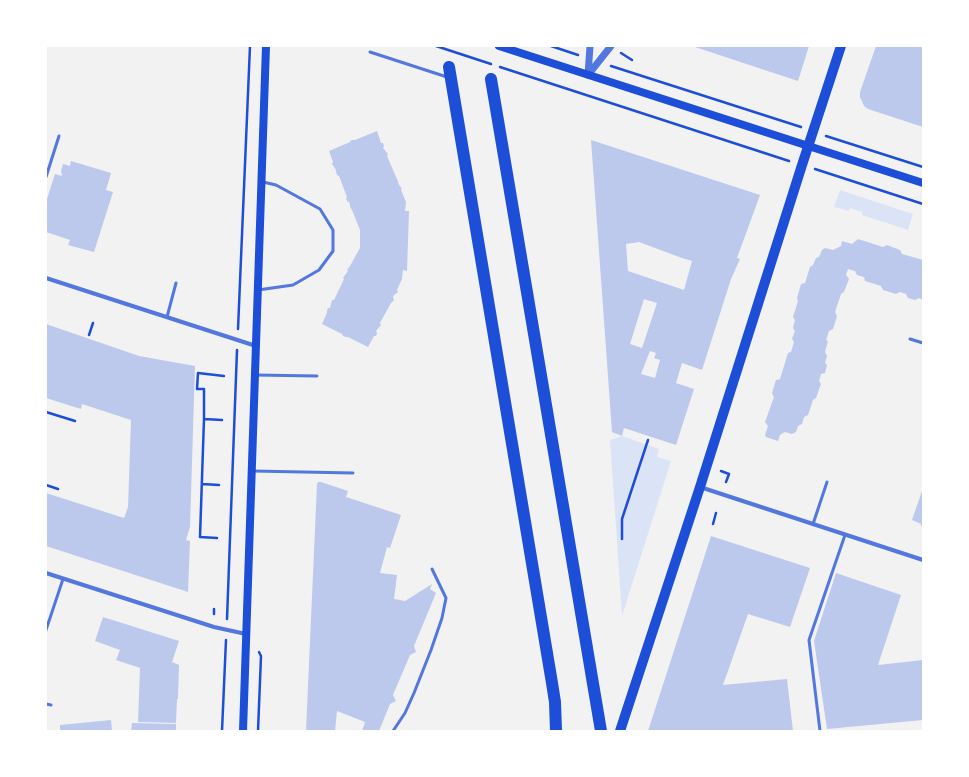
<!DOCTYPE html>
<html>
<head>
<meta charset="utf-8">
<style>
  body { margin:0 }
  #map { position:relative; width:969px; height:777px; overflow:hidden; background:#f2f2f2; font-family:Overpass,sans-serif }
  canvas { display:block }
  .frame { position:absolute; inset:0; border:47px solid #fff; pointer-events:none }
</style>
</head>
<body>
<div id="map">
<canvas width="969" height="777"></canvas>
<div class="frame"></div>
</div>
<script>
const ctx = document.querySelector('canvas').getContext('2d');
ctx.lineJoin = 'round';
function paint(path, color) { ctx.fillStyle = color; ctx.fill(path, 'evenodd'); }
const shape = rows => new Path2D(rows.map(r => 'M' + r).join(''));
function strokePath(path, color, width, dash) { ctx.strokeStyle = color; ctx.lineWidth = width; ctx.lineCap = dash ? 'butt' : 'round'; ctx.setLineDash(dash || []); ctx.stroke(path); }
paint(shape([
  [840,190,913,214,908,230,862,215,862,212,850,208,849,211,834,207],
  [622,436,659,449,657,457,671,461,622,616,610,440]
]), '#dbe4f7');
paint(shape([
  [692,46,809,46,798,81],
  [876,46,923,46,923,127,868,109,864,106,860,97,860,92],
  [377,131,381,143,383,143,384,146,383,148,388,154,387,156,396,177,398,181,398,182,399,185,400,186,402,189,401,190,406,202,405,211,409,211,407,271,403,270,402,279,397,290,398,292,394,295,393,297,394,300,391,303,380,323,381,325,376,331,377,333,376,336,374,336,368,347,348,337,346,337,343,336,342,334,322,324,327,313,327,311,328,308,330,308,332,300,334,300,344,279,343,278,348,271,347,270,350,266,360,248,360,230,352,210,350,207,350,205,349,202,347,201,346,198,347,197,339,176,337,175,336,172,336,170,332,164,333,162,329,151,350,142,351,140,355,140],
  [591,140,760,195,737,258,740,259,731,279,702,370,682,363,676,383,694,389,676,445,624,428,622,436,612,432],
  [639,242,682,258,692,261,684,290,628,271,626,244],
  [644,299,657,303,642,348,630,344],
  [650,351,656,353,654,358,660,360,655,378,641,374],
  [71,161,111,173,106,190,113,192,94,252,68,245,70,240,46,232,46,202,55,174,62,176,61,171,63,164,70,166],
  [858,239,883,247,887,245,900,250,902,254,923,260,923,300,919,298,915,300,908,298,906,294,900,292,896,294,883,290,881,286,865,281,864,277,857,275,855,271,848,269,846,275,849,279,844,292,841,294,835,312,837,316,833,329,829,331,826,340,828,341,825,352,827,356,825,363,827,365,825,373,821,374,819,381,821,384,816,398,813,400,808,415,804,417,802,424,798,426,796,432,792,434,785,432,780,435,778,441,766,437,765,435,768,426,765,422,774,397,772,393,776,380,780,379,788,353,791,352,794,342,792,339,795,331,793,328,795,320,793,317,798,301,797,298,801,284,805,283,810,267,813,265,816,258,819,257,822,250,825,248,833,250,841,246,842,241,852,244],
  [46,324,139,356,195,366,190,527,186,540,190,541,188,592,46,546,46,493,124,518,128,507,131,420,82,404,81,409,46,398],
  [318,482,321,482,348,491,346,497,401,515,390,548,387,547,380,573,397,575,394,599,405,601,432,584,430,589,436,593,414,646,416,652,410,655,393,695,396,701,390,704,379,731,362,731,365,722,337,711,335,731,306,731,317,484],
  [923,488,923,526,921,526,921,524,912,520],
  [711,536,810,568,790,627,748,614,723,685,787,679,793,731,648,731],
  [836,573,901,595,878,665,923,660,923,720,827,729,814,641],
  [103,617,179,641,172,662,179,665,178,699,177,699,176,723,138,722,140,668,116,660,120,650,95,641],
  [111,720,112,731,60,731,60,725],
  [132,723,176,724,176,731,131,731]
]), '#bdc9ec');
strokePath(shape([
  [436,46,491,64],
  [551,46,578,55],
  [621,53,632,60],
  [611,66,801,127],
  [500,67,789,161],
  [826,136,923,167],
  [815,169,923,204],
  [238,329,250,46],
  [89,335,93,323],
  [46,412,75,421],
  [204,419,204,389,197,389,198,373,224,376],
  [721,471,729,474,726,482],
  [202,484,219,485],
  [46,485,58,489],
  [713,524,716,513],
  [217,538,200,537,204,419,222,420],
  [622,539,622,519,648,440],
  [214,614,214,609],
  [227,619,237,350],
  [222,731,226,640],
  [258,731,261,656,259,652]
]), '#1d4ed8', 2.5);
strokePath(shape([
  [370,52,447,77],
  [46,177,59,136],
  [258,290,293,285,319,270,333,251,333,230,320,209,276,185,263,182],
  [167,317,176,283],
  [910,339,923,343],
  [255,375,317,376],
  [253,471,353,473],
  [813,524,827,482],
  [46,630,63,579],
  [46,704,51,705],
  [393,731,405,713,414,693,431,650,442,618,446,598,432,569],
  [820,731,809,640,845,535]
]), '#5277de', 3);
strokePath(shape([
  [46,278,256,346],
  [700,487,923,560],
  [46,573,214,627,246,634]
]), '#5277de', 4);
strokePath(shape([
  [588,75,611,46],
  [588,75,590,46]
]), '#5277de', 7);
strokePath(shape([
  [499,46,923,183],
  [243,731,266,46]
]), '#1d4ed8', 8);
strokePath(shape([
  [620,731,700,487,802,165,841,46]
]), '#1d4ed8', 10);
strokePath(shape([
  [449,67,552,683,555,702,556,731],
  [491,79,601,731]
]), '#1d4ed8', 12);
</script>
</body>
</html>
